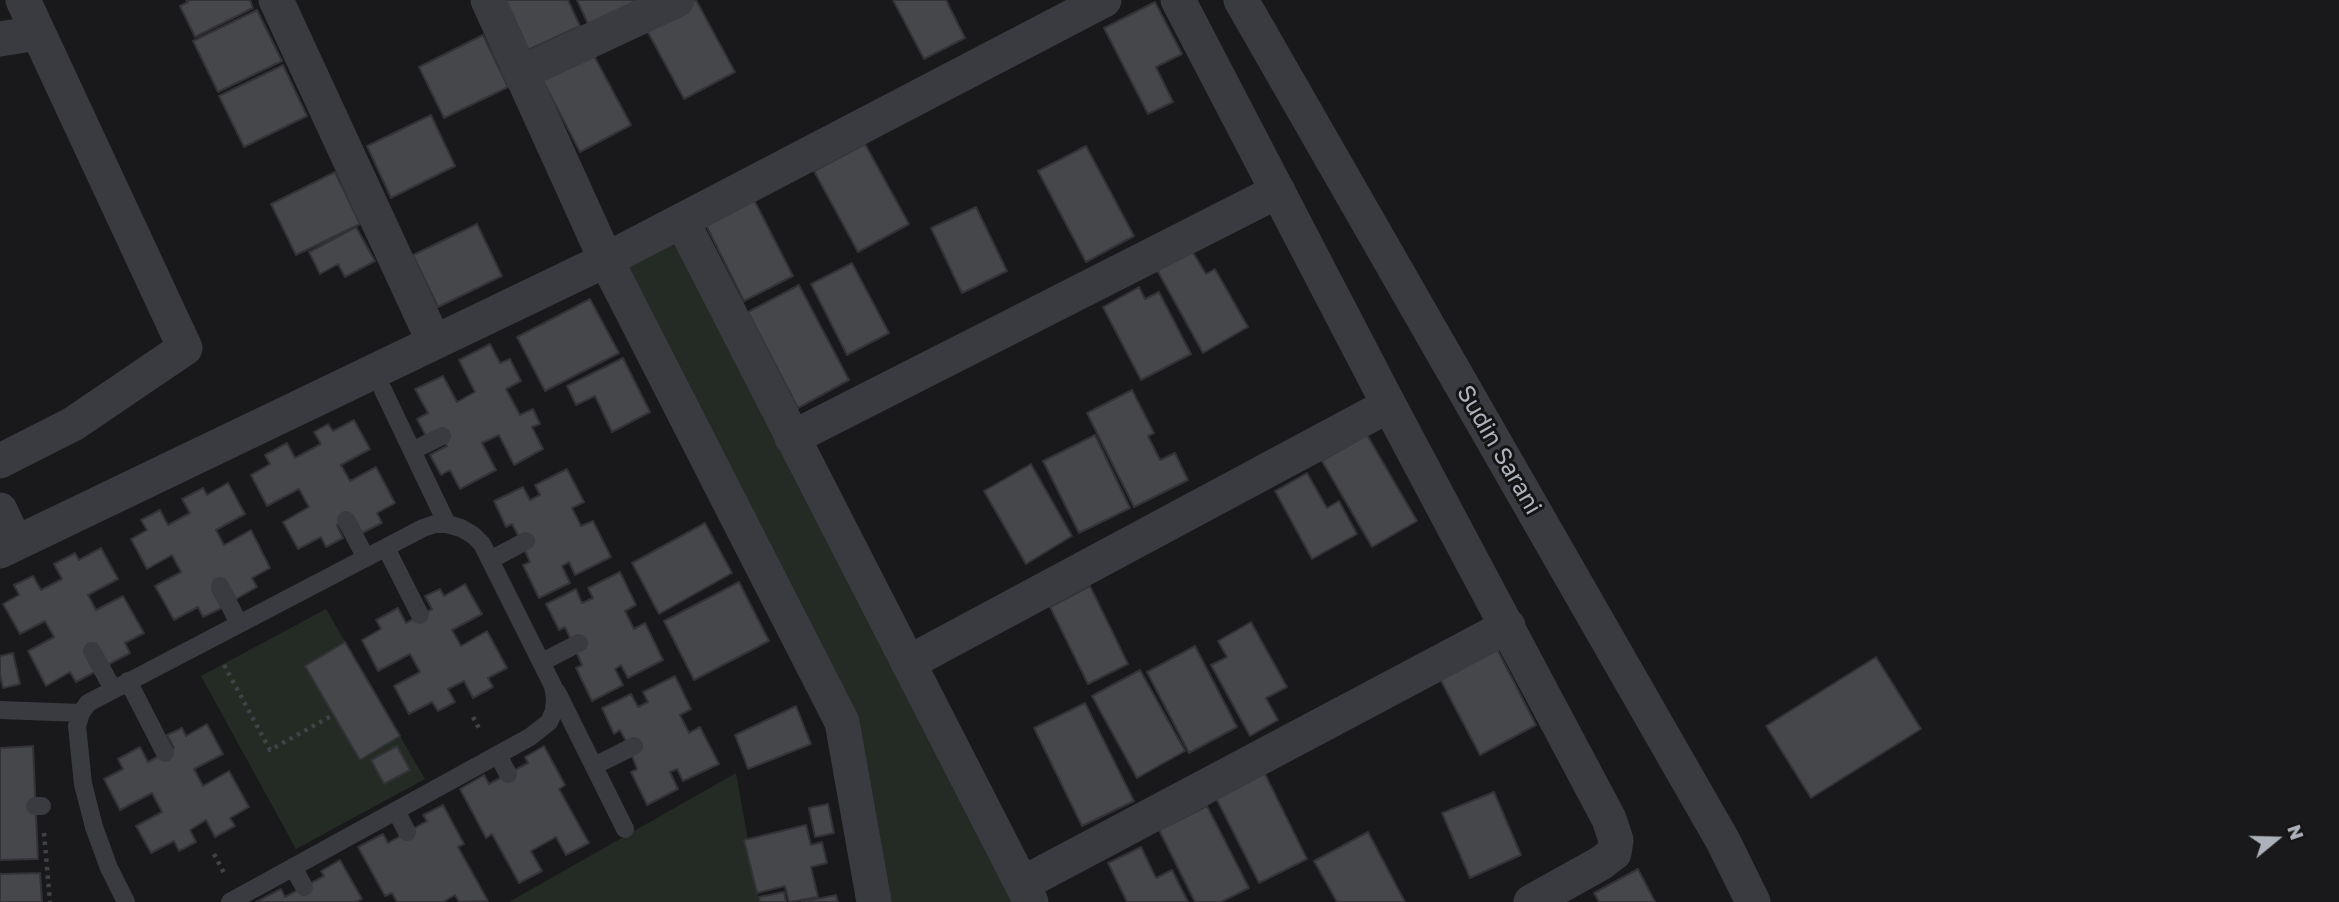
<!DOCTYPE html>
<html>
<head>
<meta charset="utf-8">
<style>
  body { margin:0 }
  #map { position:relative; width:2339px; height:902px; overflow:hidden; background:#19191b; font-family:"Golos Text",sans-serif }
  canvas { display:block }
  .north { position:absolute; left:2241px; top:804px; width:70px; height:70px; -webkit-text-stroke:5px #141416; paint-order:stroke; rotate:71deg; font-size:19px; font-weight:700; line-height:28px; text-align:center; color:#acb1ba }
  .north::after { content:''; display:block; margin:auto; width:24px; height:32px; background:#acb1ba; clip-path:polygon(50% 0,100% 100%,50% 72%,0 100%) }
</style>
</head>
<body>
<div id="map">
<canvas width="2339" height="902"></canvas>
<div class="north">N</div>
</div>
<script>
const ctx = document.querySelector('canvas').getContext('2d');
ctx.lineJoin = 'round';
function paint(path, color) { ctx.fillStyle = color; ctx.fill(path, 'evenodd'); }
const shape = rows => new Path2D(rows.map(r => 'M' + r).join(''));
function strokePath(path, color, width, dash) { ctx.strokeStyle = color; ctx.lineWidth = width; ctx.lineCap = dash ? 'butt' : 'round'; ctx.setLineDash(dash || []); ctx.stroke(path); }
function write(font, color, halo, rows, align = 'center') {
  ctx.font = font + ' "Golos Text",sans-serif'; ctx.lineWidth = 6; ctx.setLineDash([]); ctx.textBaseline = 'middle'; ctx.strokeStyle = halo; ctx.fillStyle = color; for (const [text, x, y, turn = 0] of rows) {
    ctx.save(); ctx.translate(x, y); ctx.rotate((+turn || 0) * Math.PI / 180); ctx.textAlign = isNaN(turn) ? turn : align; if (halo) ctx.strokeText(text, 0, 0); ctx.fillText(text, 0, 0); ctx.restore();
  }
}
paint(shape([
  [682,221,1032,902,874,902,842,722,606,260],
  [326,609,425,779,296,849,201,676],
  [736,773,759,902,509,902]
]), '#232b24');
const building = shape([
  [186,0,250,0,253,8,195,37,180,6,188,2,186,0],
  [505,0,568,0,580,26,528,50,505,0],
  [577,0,641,0,589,26,577,0],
  [691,0,696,0,735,72,684,99,644,25,691,0],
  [893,0,946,0,965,38,924,59,893,0],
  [1155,2,1182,54,1156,67,1173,102,1148,114,1104,28,1155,2],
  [257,10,282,61,218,92,193,41,257,10],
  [483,35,508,87,444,118,419,67,483,35],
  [592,52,631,125,580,152,542,79,592,52],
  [283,65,307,116,244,147,219,96,283,65],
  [431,115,455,166,391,198,367,146,431,115],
  [865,144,909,224,858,252,814,171,865,144],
  [1086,146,1134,236,1086,262,1038,171,1086,146],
  [335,172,360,224,296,255,271,204,335,172],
  [751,194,793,276,744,301,703,219,751,194],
  [976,207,1007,271,962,293,931,228,976,207],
  [477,224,502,276,438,307,413,255,477,224],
  [356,227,375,261,345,277,338,264,320,274,309,252,356,227],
  [1192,251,1206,274,1215,269,1248,327,1203,353,1157,270,1192,251],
  [852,263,889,333,847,355,811,284,852,263],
  [799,285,849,380,798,408,748,312,799,285],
  [1139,287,1145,299,1159,292,1191,354,1141,380,1103,307,1139,287],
  [590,299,619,353,545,391,517,337,590,299],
  [490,344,500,363,510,359,521,381,506,389,520,415,533,409,540,424,532,427,543,449,514,465,499,435,482,443,496,470,460,489,450,470,441,475,430,455,447,446,439,430,426,436,417,419,428,413,415,389,443,376,457,402,475,392,459,360,490,344],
  [623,358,650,412,612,432,595,396,576,405,567,386,623,358],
  [1132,390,1154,433,1148,436,1160,460,1175,453,1188,480,1134,507,1087,413,1132,390],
  [354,420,370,449,341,465,350,481,376,467,395,503,377,513,382,523,362,533,353,516,337,525,343,538,326,547,321,537,298,549,283,522,309,507,299,489,267,506,251,475,270,464,265,455,287,443,295,458,321,444,314,432,328,424,333,431,354,420],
  [1095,435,1130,508,1079,533,1043,461,1095,435],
  [1367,435,1417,521,1372,547,1322,461,1367,435],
  [1031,464,1072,536,1026,564,984,491,1031,464],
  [567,469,584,502,572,508,581,526,593,521,611,557,575,575,569,562,562,566,570,583,539,598,523,565,530,562,519,537,512,524,506,527,494,501,523,487,530,500,540,495,535,485,567,469],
  [1307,473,1327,508,1339,501,1357,534,1312,559,1275,491,1307,473],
  [228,483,245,514,216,530,224,545,251,530,270,568,252,578,257,587,236,599,226,582,212,590,222,608,203,617,198,607,174,620,155,586,181,572,172,555,147,569,131,539,147,530,141,520,160,510,168,525,190,513,182,499,203,488,207,495,228,483],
  [705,523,732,573,659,614,632,563,705,523],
  [101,548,118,579,88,595,96,610,123,596,144,633,125,643,130,653,76,682,70,672,46,686,28,651,54,637,45,621,20,634,3,604,19,595,14,585,33,576,41,590,62,579,54,564,75,553,79,560,101,548],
  [620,572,636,605,625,611,634,629,645,623,663,660,628,678,621,665,615,669,623,685,592,701,576,668,582,665,571,640,565,627,559,630,546,604,576,589,582,603,593,598,588,588,620,572],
  [739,582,769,641,694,680,664,621,739,582],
  [465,584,482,614,452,630,461,646,487,631,507,668,488,678,493,687,473,698,464,681,448,689,455,702,438,711,432,702,409,714,394,686,420,672,410,654,378,671,362,640,381,629,376,620,398,608,406,623,432,609,425,596,440,589,444,596,465,584],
  [1090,586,1128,664,1088,684,1050,607,1090,586],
  [1251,622,1287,687,1266,698,1278,720,1250,736,1211,665,1227,657,1218,641,1251,622],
  [345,642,400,736,360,760,305,666,345,642],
  [1495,645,1536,725,1480,755,1438,675,1495,645],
  [1195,646,1237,727,1189,753,1147,672,1195,646],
  [13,653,20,684,3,688,0,675,0,656,13,653],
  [1876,657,1921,729,1811,798,1766,726,1876,657],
  [1140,670,1185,751,1137,778,1092,696,1140,670],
  [675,676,691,709,680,715,689,733,700,727,719,764,683,781,677,769,670,772,678,789,647,805,631,772,637,769,627,743,620,730,614,734,602,708,631,694,638,707,648,702,643,692,675,676],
  [1085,703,1134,801,1082,826,1034,728,1085,703],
  [796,706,811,744,748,769,735,735,796,706],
  [207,724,223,754,194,769,203,786,229,771,249,807,230,818,235,826,215,837,206,820,190,830,196,842,179,851,174,841,151,853,136,826,162,812,152,793,120,810,104,779,123,769,118,759,140,747,148,762,174,748,167,735,182,728,186,736,207,724],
  [33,746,38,859,0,860,0,748,33,746],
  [397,746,410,770,384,784,371,760,397,746],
  [544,746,565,785,559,789,589,843,566,855,556,837,531,851,542,871,519,883,492,834,486,838,460,789,484,775,489,784,528,763,525,757,544,746],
  [1264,772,1307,859,1259,883,1215,796,1264,772],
  [1494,792,1521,855,1470,878,1442,813,1494,792],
  [828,804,834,833,815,837,809,808,828,804],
  [443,805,464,844,458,847,488,901,459,902,455,895,443,902,397,902,392,893,385,896,358,847,383,834,388,843,427,821,423,815,443,805],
  [1207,806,1249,888,1221,902,1195,902,1159,830,1207,806],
  [806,825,811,845,822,842,827,863,811,867,818,897,789,902,785,886,757,893,744,840,806,825],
  [1368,832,1405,902,1337,902,1314,861,1368,832],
  [1141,847,1156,878,1172,870,1188,902,1127,902,1108,863,1141,847],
  [340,860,362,899,356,902,256,902,281,889,285,897,324,876,321,871,340,860],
  [1638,869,1655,902,1599,902,1594,893,1638,869],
  [40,873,42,902,0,902,0,874,40,873],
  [784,892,786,902,760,902,759,897,784,892],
  [836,895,838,902,802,902,836,895]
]);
paint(building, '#46474b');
strokePath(building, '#333337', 2);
strokePath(shape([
  [224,665,270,750,333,715],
  [473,717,481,732],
  [44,833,50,902],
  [214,854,225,875]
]), '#404247', 4.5, [3.5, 5]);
strokePath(shape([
  [383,390,447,524],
  [412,451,442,436],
  [346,520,366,558],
  [386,548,420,615],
  [490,560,526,541],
  [220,586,239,624],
  [92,651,113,689],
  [542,662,579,643],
  [128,681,165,753],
  [557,692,625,829],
  [0,710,81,713],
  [498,755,508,774],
  [594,766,634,746],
  [35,806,42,806],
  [396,811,407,832],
  [293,867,304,887],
  [126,902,109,868,94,827,83,784,77,726,81,713,88,703,423,528,435,524,447,524,461,528,473,535,482,544,553,686,555,698,554,711,549,722,530,737,230,902]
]), '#3a3b40', 18);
strokePath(shape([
  [276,0,434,342],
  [488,0,606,260,842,722,874,902],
  [1178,0,1389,405,1609,819,1616,840,1614,853,1601,863,1531,902],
  [1241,0,1723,841,1753,902],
  [0,39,37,33],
  [521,73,677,0],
  [682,221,1031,902],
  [792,438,1278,191],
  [0,461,73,424,185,348,23,0],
  [0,510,15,542],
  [0,551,606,260,1104,0],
  [908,663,1389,405],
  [1022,884,1508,626]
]), '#3a3b40', 35);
write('24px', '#acb1ba', '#141416', [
  ["Sudin Sarani",1499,450,60]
]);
</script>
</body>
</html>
